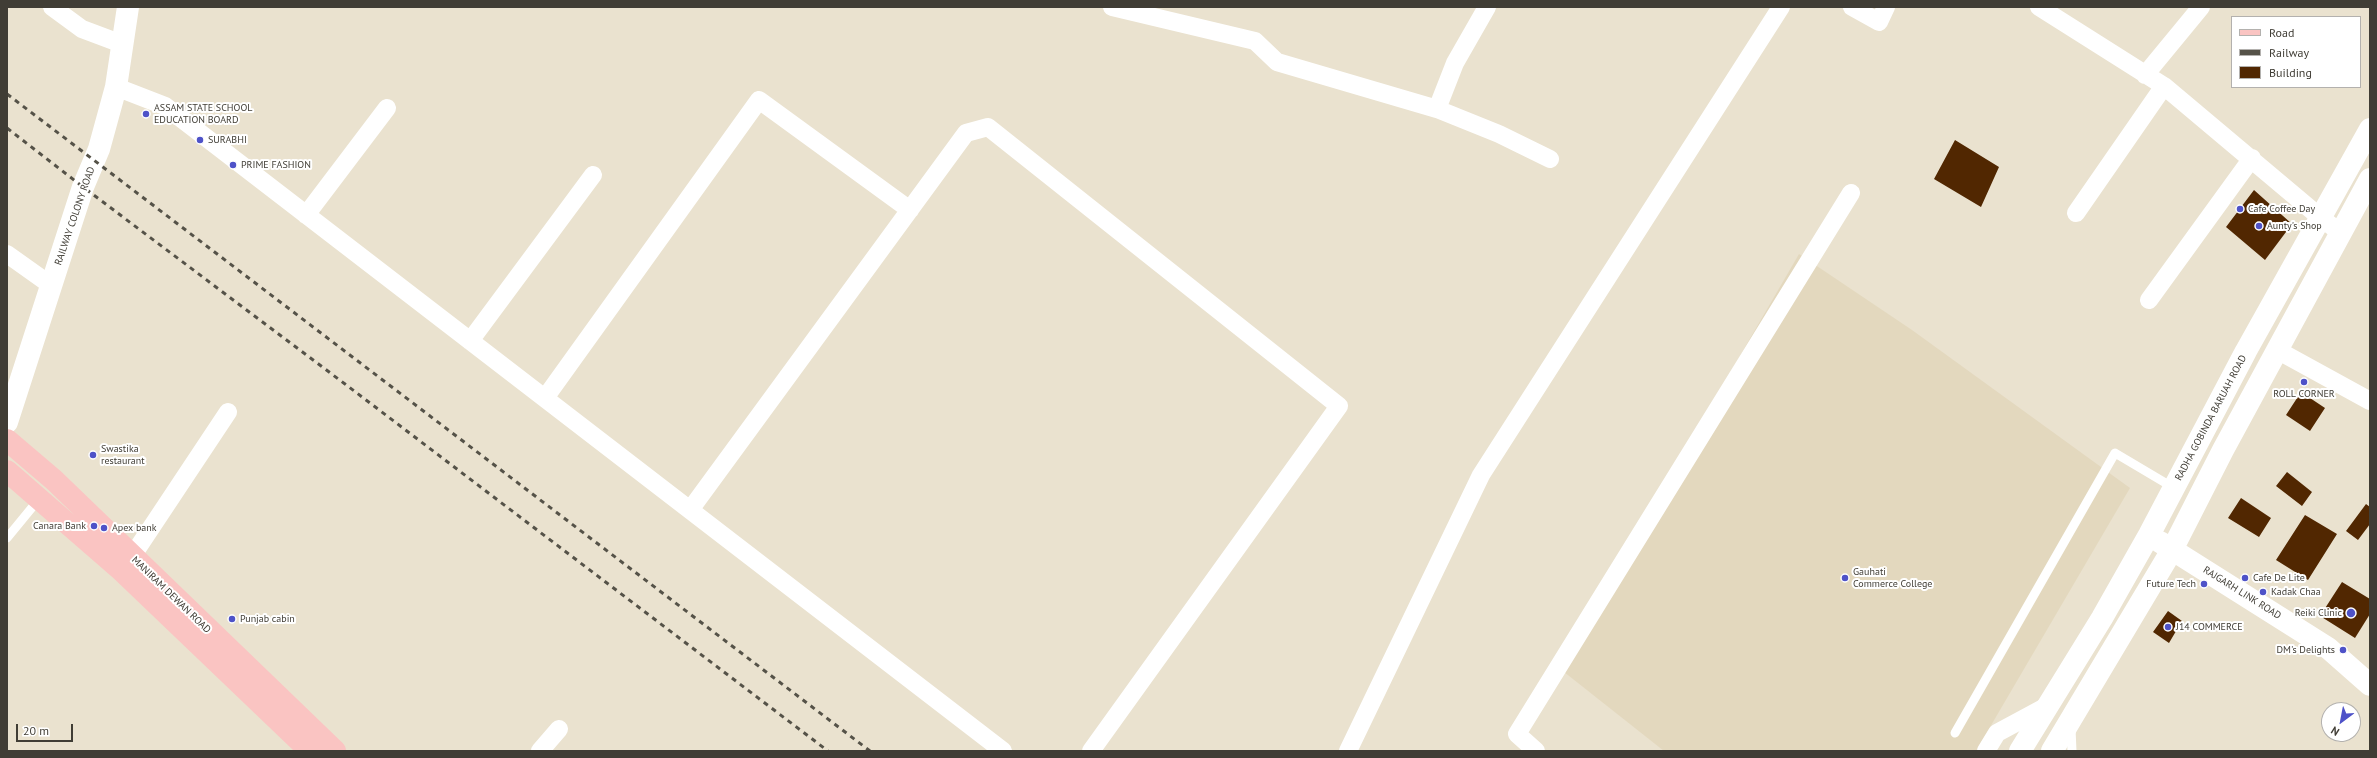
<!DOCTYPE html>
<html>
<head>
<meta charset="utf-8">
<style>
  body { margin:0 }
  #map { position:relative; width:2377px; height:758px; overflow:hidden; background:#eae2cf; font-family:"PT Sans",sans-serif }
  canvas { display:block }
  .frame { position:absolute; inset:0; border:8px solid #403d35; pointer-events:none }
  .legend { position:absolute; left:2231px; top:16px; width:130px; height:72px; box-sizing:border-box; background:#fff; border:1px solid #b3b1ae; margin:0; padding:5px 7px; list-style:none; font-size:12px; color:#403d35 }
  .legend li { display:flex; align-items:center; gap:8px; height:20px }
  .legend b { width:20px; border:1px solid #b3b1ae }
  .north { position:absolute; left:2321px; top:702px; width:40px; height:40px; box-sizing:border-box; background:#fff; border:1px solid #b3b1ae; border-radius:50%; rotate:212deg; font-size:11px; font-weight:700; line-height:16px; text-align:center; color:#403d35 }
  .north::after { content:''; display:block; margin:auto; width:14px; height:18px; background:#4e52c8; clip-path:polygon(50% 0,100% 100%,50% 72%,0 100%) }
  .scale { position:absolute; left:16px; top:724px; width:57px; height:18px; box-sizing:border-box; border:2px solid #403d35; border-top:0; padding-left:5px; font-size:12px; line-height:14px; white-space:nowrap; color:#403d35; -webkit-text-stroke:3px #fff; paint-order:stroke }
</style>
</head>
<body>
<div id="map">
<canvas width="2377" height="758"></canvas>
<div class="frame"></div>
<ul class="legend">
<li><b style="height:5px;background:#fac4c2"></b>Road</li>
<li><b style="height:5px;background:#555248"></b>Railway</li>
<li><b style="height:11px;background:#512701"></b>Building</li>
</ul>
<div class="north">N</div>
<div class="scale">20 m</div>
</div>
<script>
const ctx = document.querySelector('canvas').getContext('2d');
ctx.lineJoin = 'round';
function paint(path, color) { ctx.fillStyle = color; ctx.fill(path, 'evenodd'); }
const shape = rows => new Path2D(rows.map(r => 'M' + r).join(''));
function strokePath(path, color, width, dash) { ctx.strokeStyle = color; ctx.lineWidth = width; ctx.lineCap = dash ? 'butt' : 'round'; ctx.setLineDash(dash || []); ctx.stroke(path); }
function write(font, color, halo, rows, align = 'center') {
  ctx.font = font + ' "PT Sans",sans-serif'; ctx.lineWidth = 4; ctx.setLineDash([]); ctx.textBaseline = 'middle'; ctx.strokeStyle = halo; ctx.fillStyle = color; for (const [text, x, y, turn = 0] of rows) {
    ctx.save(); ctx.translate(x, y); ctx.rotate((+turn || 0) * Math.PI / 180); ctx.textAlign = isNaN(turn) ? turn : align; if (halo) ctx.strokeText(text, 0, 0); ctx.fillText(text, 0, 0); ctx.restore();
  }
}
paint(shape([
  [1799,254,1912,330,2130,488,1976,751,1664,751,1559,668]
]), '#e3d8be');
paint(shape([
  [1955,140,1999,167,1981,207,1934,179],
  [2254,190,2292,224,2265,260,2226,227],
  [2301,392,2325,408,2310,431,2286,415],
  [2287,472,2312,492,2302,506,2276,486],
  [2241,498,2271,518,2259,537,2228,518],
  [2366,504,2370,507,2370,524,2358,540,2346,531],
  [2305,515,2337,534,2308,580,2276,560],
  [2342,582,2370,599,2370,614,2355,638,2320,616],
  [2168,611,2182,621,2169,643,2153,632]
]), '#512701');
strokePath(shape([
  [7,538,39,499],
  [2071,729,2072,751],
  [1955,733,2115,453,2174,488]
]), '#fff', 9);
strokePath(shape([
  [52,7,82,29,122,44],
  [1112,7,1255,41,1277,62,1437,109,1499,134,1550,159],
  [1852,7,1879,22,1886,7],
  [2039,7,2164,86,2321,218,2341,233],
  [2145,75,2201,7],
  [116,87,165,106,1003,751],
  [1437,109,1455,63,1487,7],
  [2076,213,2164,86],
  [306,215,387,108],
  [7,254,52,286],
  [2149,300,2252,158],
  [470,341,593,175],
  [2277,350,2370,401],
  [545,398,759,100,910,210],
  [690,510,966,133,988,127,1339,406,1091,751],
  [125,567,228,412],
  [540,751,559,729],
  [1348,751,1481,475,1781,7],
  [1536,751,1517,734,1851,193],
  [1986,751,1997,733,2049,705]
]), '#fff', 18);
strokePath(shape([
  [7,422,83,187,99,149,116,87,128,7]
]), '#fff', 22);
strokePath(shape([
  [2160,542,2328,648,2370,685],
  [2020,751,2102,618,2149,535,2246,351,2370,129],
  [2052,751,2172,550,2223,450,2370,179]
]), '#fff', 22);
strokePath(shape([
  [7,440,54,480,335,751],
  [7,471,122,571,310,751]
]), '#fac4c2', 22);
strokePath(shape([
  [7,94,870,751],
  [7,128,83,187,345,384,828,751]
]), '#555248', 3, [5, 5]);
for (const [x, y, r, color] of [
  [146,114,4,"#4e52c8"],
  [200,140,4,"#4e52c8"],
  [233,165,4,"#4e52c8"],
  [2240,209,4,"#4e52c8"],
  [2259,226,4,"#4e52c8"],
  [2304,382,4,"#4e52c8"],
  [93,455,4,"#4e52c8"],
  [94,526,4,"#4e52c8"],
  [104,528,4,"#4e52c8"],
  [1845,578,4,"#4e52c8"],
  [2245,578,4,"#4e52c8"],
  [2204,584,4,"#4e52c8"],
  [2263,592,4,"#4e52c8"],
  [2351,613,5,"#4e52c8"],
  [232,619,4,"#4e52c8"],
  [2168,627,4,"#4e52c8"],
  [2343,650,4,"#4e52c8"]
]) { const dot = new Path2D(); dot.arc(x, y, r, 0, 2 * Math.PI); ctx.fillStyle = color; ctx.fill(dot); strokePath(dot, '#fff', 1.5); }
write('10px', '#403d35', '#fff', [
  ["ASSAM STATE SCHOOL",154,108],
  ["EDUCATION BOARD",154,120],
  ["SURABHI",208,140],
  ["PRIME FASHION",241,165],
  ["Cafe Coffee Day",2248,209],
  ["Aunty's Shop",2267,226],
  ["ROLL CORNER",2304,394,"center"],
  ["Swastika",101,449],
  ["restaurant",101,461],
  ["Canara Bank",86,526,"right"],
  ["Apex bank",112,528],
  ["Gauhati",1853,572],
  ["Commerce College",1853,584],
  ["Cafe De Lite",2253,578],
  ["Future Tech",2196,584,"right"],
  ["Kadak Chaa",2271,592],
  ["Reiki Clinic",2342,613,"right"],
  ["Punjab cabin",240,619],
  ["J14 COMMERCE",2176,627],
  ["DM's Delights",2335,650,"right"]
], 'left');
write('10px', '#403d35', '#fff', [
  ["RAILWAY COLONY ROAD",75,216,-71],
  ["RADHA GOBINDA BARUAH ROAD",2211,418,-62],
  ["RAJGARH LINK ROAD",2242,593,32],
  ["MANIRAM DEWAN ROAD",171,595,44]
]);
</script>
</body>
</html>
